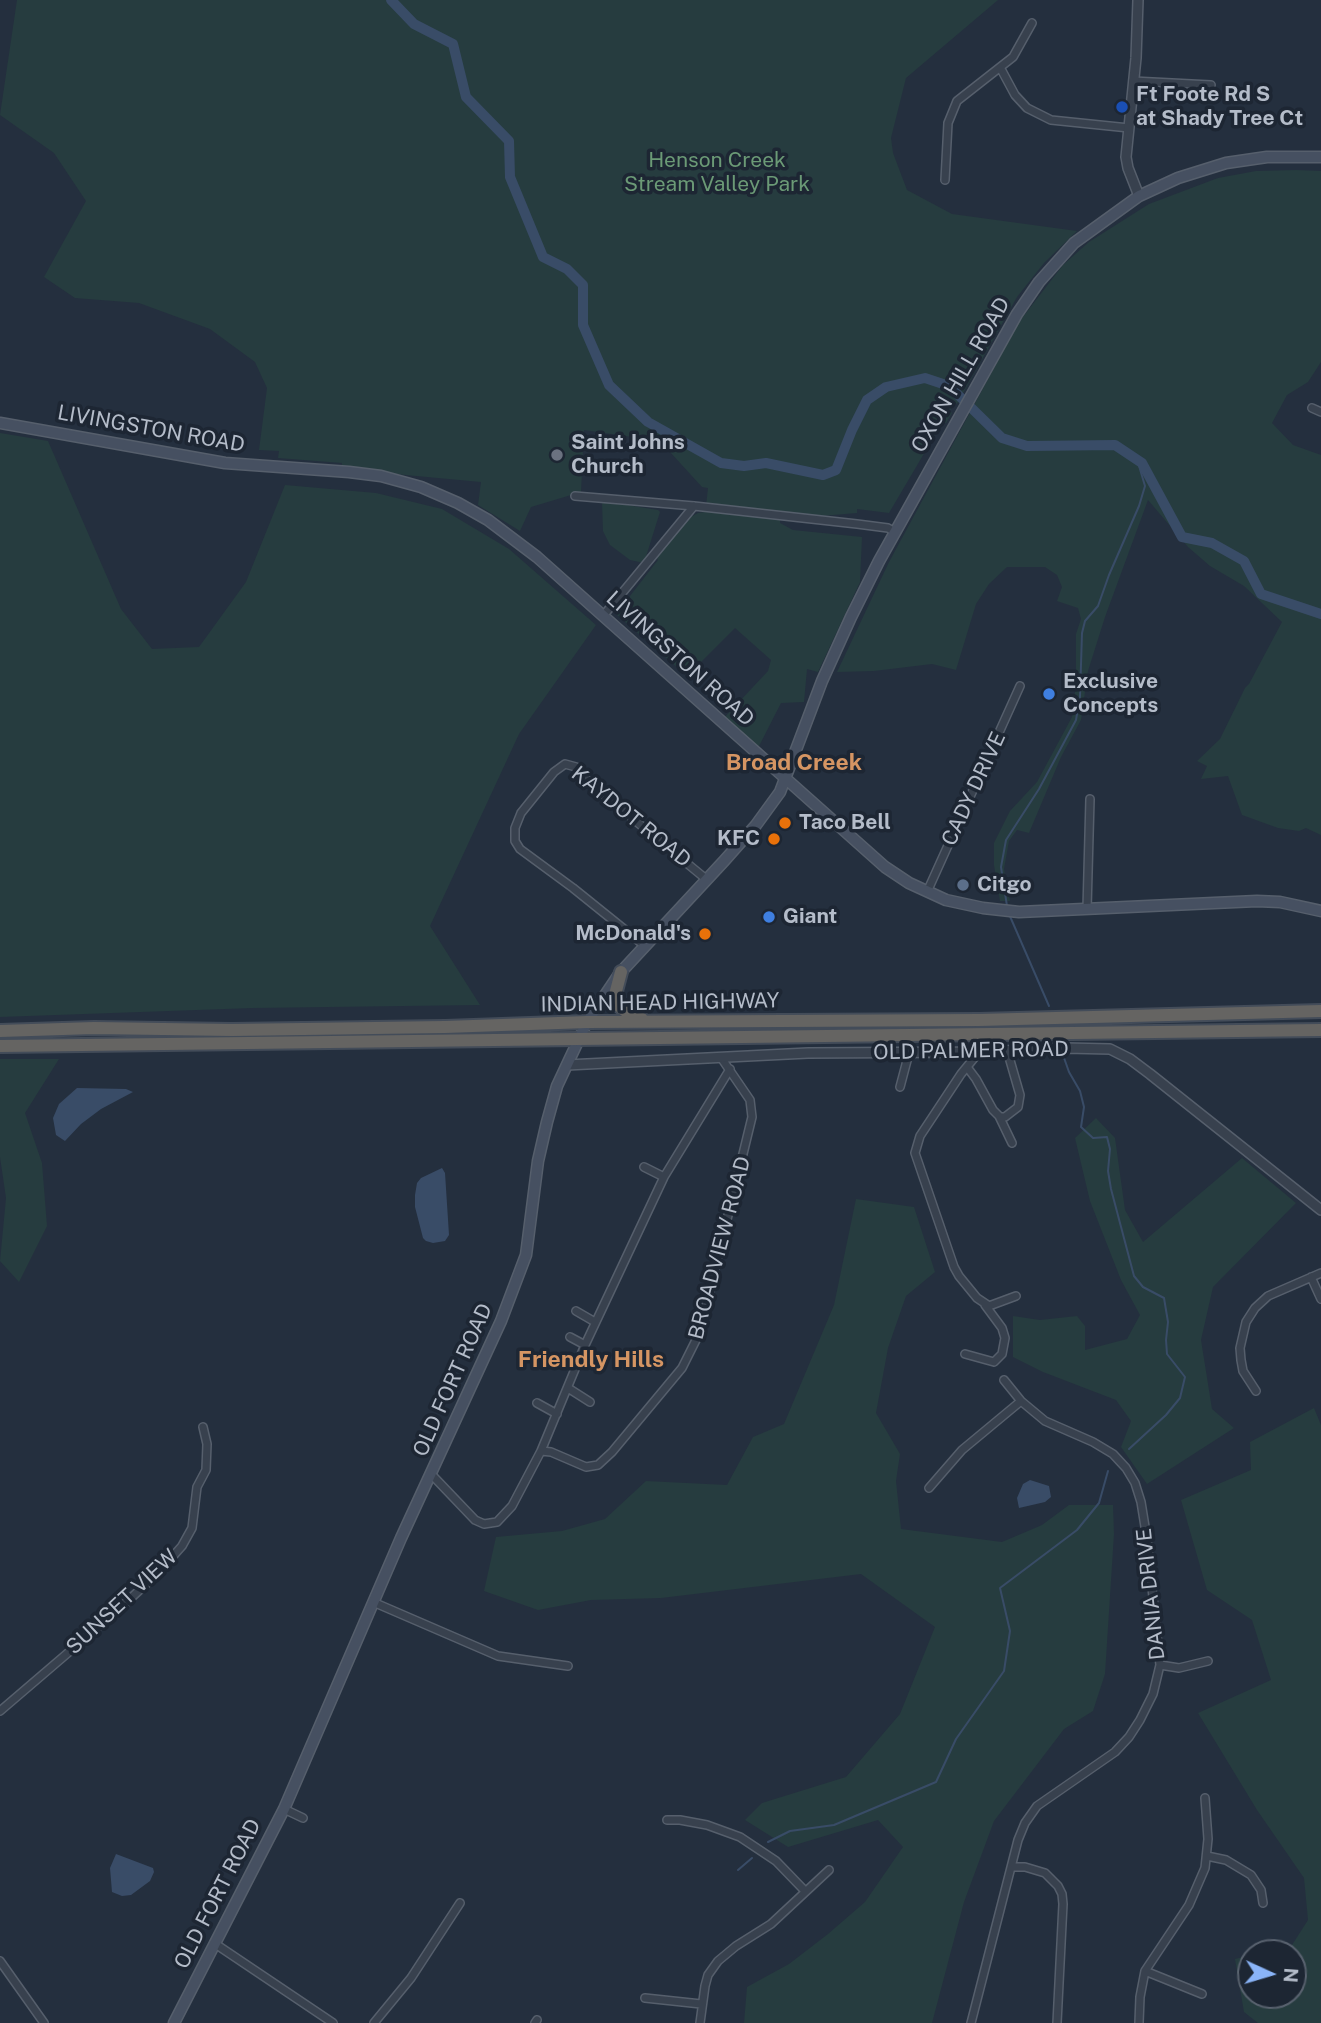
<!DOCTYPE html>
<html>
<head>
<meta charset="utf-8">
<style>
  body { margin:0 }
  #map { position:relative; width:1321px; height:2023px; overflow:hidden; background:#242f3e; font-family:"Public Sans",sans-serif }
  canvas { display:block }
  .north { position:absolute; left:1237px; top:1939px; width:70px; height:70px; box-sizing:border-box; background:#1d2633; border:2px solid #59626f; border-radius:50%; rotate:94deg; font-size:19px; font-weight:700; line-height:28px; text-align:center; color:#b4bcc9 }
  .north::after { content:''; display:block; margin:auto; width:24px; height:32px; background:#8ab4f8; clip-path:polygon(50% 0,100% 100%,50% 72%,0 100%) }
</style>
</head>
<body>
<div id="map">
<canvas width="1321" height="2023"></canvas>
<div class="north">N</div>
</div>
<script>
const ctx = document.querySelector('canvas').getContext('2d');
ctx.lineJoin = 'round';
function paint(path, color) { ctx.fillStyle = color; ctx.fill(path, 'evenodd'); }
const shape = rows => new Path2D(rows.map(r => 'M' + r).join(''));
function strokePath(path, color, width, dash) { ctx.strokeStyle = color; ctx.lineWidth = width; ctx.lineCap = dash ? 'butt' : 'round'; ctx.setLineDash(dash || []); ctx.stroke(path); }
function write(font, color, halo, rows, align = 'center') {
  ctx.font = font + ' "Public Sans",sans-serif'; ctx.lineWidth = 7; ctx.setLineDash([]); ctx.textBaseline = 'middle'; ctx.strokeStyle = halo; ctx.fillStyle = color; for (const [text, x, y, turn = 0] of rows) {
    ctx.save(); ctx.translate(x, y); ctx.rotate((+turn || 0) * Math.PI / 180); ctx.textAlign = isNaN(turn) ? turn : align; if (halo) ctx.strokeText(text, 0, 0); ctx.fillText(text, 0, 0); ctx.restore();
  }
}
paint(shape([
  [17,0,998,0,906,78,891,138,893,153,907,190,952,214,1077,231,1044,263,1017,297,957,404,954,402,950,411,952,413,946,423,942,423,889,513,857,509,857,513,821,516,706,506,708,488,702,487,660,441,584,430,581,492,531,507,520,531,478,505,481,482,341,469,342,463,278,458,279,451,259,450,267,388,255,362,210,329,139,303,75,298,44,277,86,201,54,153,0,115],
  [1296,170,1321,171,1321,362,1308,382,1287,395,1272,423,1293,445,1321,455,1321,835,1306,828,1299,831,1278,828,1242,815,1228,776,1201,779,1207,766,1197,761,1220,739,1245,688,1249,684,1282,622,1244,586,1210,566,1188,547,1148,500,1105,617,1088,671,1081,720,1061,757,1029,833,1017,830,1009,841,1004,869,1010,901,1000,901,994,865,994,843,1010,811,1037,782,1072,717,1076,684,1076,634,1081,619,1078,608,1057,601,1062,587,1057,575,1045,567,1007,567,989,584,976,604,956,670,932,664,874,671,837,672,889,562,1019,322,1063,265,1089,242,1149,204,1218,178,1256,171],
  [0,433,48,441,121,609,152,649,199,647,246,582,285,485,376,493,442,509,509,549,596,625,519,734,430,926,480,1005,253,1008,0,1017],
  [602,501,658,510,660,512,644,563,630,560,610,545,603,531],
  [711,511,780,519,780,523,793,530,862,537,860,582,818,672,807,669,804,702,781,703,757,750,723,719,768,671,771,660,735,628,687,676,616,614,658,560,656,557,687,519,698,513],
  [0,1059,59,1059,25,1113,42,1163,47,1226,19,1282,0,1261,6,1198,0,1157],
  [1096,1118,1115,1138,1125,1210,1143,1242,1242,1158,1296,1203,1213,1287,1201,1340,1212,1409,1234,1428,1147,1484,1121,1447,1131,1421,1116,1400,1043,1372,1013,1357,1013,1316,1040,1320,1077,1316,1085,1326,1085,1350,1127,1339,1140,1315,1121,1280,1090,1201,1075,1138],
  [856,1199,914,1207,935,1272,906,1296,888,1348,876,1413,900,1454,896,1481,901,1529,1002,1542,1042,1525,1069,1505,1113,1505,1114,1534,1105,1674,1093,1711,1064,1729,994,1821,964,1902,932,2023,744,2023,747,1987,789,1964,828,1934,865,1902,903,1847,878,1820,788,1847,745,1820,762,1803,846,1777,900,1714,935,1627,861,1574,661,1598,591,1600,538,1610,484,1591,496,1537,562,1531,605,1519,646,1481,727,1485,753,1437,784,1424,834,1305],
  [1314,1408,1321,1425,1321,2023,1258,2023,1244,2012,1235,1959,1251,1955,1251,1995,1293,1995,1293,1953,1259,1953,1292,1945,1308,1920,1304,1878,1257,1810,1198,1713,1271,1680,1252,1620,1207,1590,1181,1500,1251,1470,1250,1442]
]), '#263c3f');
paint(shape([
  [77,1088,126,1089,133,1092,101,1109,81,1124,65,1141,56,1135,53,1118,59,1104],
  [442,1168,445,1173,449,1235,445,1241,433,1243,426,1241,423,1238,415,1207,415,1195,417,1183,421,1178],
  [1030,1480,1049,1486,1051,1497,1045,1502,1019,1508,1017,1498,1023,1484],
  [116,1854,153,1868,154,1872,150,1881,131,1895,122,1896,112,1892,110,1868]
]), '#394c67');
strokePath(shape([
  [1007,906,1001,867,1006,840,1039,789,1076,720,1080,696,1082,633,1085,621,1098,606,1109,575,1139,506,1145,486,1137,459],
  [1009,914,1049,1006],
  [1063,1055,1069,1072,1080,1091,1084,1107,1081,1127,1093,1138,1107,1137,1110,1149,1108,1171,1111,1189,1134,1276,1143,1287,1164,1298,1168,1322,1166,1340,1167,1354,1185,1377,1180,1398,1166,1415,1129,1449],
  [768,1842,790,1831,834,1825,936,1782,956,1739,1004,1671,1010,1631,1000,1588,1077,1530,1099,1503,1108,1471],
  [738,1870,752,1858]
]), '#394c67', 2);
strokePath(shape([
  [391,0,414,24,453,44,466,97,509,141,510,177,543,257,567,269,583,285,583,325,609,385,648,422,721,463,744,466,766,463,823,475,836,470,852,430,867,400,886,387,925,378,949,386,1002,438,1027,446,1115,445,1142,463,1182,537,1212,543,1244,561,1261,594,1321,614]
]), '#394c67', 10);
const minor = shape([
  [1001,69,1015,95,1027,108,1051,120,1129,128],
  [1133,81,1211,85],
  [945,180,948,123,957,101,1013,57,1032,23],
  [1312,408,1321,412],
  [575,496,694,506,857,524,888,528,895,532],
  [603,616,694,506],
  [927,892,1020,686],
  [1087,909,1090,799],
  [645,946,573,888,520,849,515,841,515,828,521,813,554,772,565,764,576,767,592,785,706,879],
  [979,1052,961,1074,920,1136,915,1153,954,1267,959,1276,977,1298,989,1306,1016,1296],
  [967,1067,976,1079,993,1110,1000,1117,1005,1117,1018,1107,1020,1095,1007,1050],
  [900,1087,909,1053],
  [999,1116,1012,1143],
  [644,1167,664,1177],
  [1311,1277,1321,1299],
  [576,1311,595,1322],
  [570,1337,585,1345],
  [965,1354,994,1362,1002,1354,1005,1338,1002,1328,985,1305],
  [568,1388,590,1402],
  [1256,1391,1243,1371,1241,1360,1240,1348,1246,1322,1255,1308,1268,1296,1321,1273],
  [537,1403,557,1414],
  [541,1451,585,1345,664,1177,730,1069],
  [432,1475,475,1520,484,1524,497,1522,512,1506,541,1451,551,1452,586,1467,598,1465,612,1452,682,1368,699,1334,752,1117,750,1100,722,1059],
  [929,1488,962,1450,1021,1401],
  [373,1602,498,1656,568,1666],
  [1160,1665,1179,1668,1208,1661],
  [0,1711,118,1610,159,1572,182,1546,192,1528,197,1487,206,1470,207,1444,203,1427],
  [284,1809,303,1818],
  [667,1820,680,1820,707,1825,740,1837,776,1861,805,1891],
  [1207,1856,1226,1860,1251,1875,1261,1890,1263,1903],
  [1012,1867,1025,1867,1045,1873,1058,1886,1062,1894,1063,1904,1057,2023],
  [214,1943,333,2023],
  [0,1961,44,2023],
  [1145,1971,1202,1994],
  [645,1998,701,2004],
  [374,2023,411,1978,460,1903],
  [535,2023,537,2020],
  [700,2023,705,1986,708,1975,718,1961,736,1946,771,1924,829,1870],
  [971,2023,1018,1840,1025,1823,1037,1806,1115,1752,1129,1737,1140,1720,1153,1694,1160,1665,1147,1539,1141,1502,1135,1483,1126,1468,1113,1454,1093,1442,1045,1421,1021,1401,1004,1380],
  [1139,2023,1140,1997,1145,1971,1189,1905,1205,1868,1208,1839,1205,1798]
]);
const tertiary = shape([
  [1138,0,1136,58,1126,157,1128,168,1139,196],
  [567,1065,808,1053,979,1052,1066,1048,1110,1049,1130,1059,1150,1074,1321,1210]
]);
const secondary = shape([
  [0,423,225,463,349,472,381,476,421,487,458,503,488,520,537,557,885,867,909,883,946,900,983,908,1019,912,1257,901,1280,902,1321,911],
  [174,2023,284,1809,401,1538,501,1321,526,1255,538,1161,547,1122,557,1086,587,1022,620,973,724,861,756,825,780,792,822,681,851,617,879,561,1017,314,1039,282,1074,243,1139,196,1178,178,1226,163,1267,157,1321,157]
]);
const trunk = shape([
  [621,972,616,991,619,1006,632,1016,642,1019],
  [0,1031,94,1028,232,1030,445,1027,587,1022,979,1020,1321,1011],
  [0,1046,1321,1030]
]);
strokePath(minor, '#565f6c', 10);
strokePath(tertiary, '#565f6c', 12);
strokePath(secondary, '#565f6c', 13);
strokePath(trunk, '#434c59', 16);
strokePath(minor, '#38414e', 7);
strokePath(tertiary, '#38414e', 9);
strokePath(secondary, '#465061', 10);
strokePath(trunk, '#656462', 12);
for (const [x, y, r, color] of [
  [1122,107,7,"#1a4fb4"],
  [557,455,7,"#6b7280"],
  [1049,694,7,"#3f7fe0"],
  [785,823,7,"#e8710a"],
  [774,839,7,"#e8710a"],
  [963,885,7,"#5c6f8a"],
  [769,917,7,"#3f7fe0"],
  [705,934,7,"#e8710a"]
]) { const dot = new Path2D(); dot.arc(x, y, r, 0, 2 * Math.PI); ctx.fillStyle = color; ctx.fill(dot); strokePath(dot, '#1d2633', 2.5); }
write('bold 21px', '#b4bcc9', '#1d2633', [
  ["Ft Foote Rd S",1136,95],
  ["at Shady Tree Ct",1136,119],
  ["Saint Johns",571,443],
  ["Church",571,467],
  ["Exclusive",1063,682],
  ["Concepts",1063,706],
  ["Taco Bell",799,823],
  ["KFC",760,839,"right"],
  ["Citgo",977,885],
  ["Giant",783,917],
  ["McDonald's",691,934,"right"]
], 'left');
write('21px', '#6b9a76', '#1d2633', [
  ["Henson Creek",717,161],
  ["Stream Valley Park",717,185]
]);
write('21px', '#b4bcc9', '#1d2633', [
  ["OXON HILL ROAD",961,375,-60],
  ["LIVINGSTON ROAD",151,429,10],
  ["LIVINGSTON ROAD",680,659,42],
  ["CADY DRIVE",974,789,-65],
  ["KAYDOT ROAD",631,817,39],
  ["INDIAN HEAD HIGHWAY",660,1003,-1],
  ["OLD PALMER ROAD",971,1051,-1],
  ["BROADVIEW ROAD",720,1248,-75],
  ["OLD FORT ROAD",453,1380,-66],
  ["DANIA DRIVE",1151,1594,-96],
  ["SUNSET VIEW",122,1602,-43],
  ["OLD FORT ROAD",218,1894,-63]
]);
write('bold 23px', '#d59563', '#1d2633', [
  ["Broad Creek",794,763],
  ["Friendly Hills",591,1360]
]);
</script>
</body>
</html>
